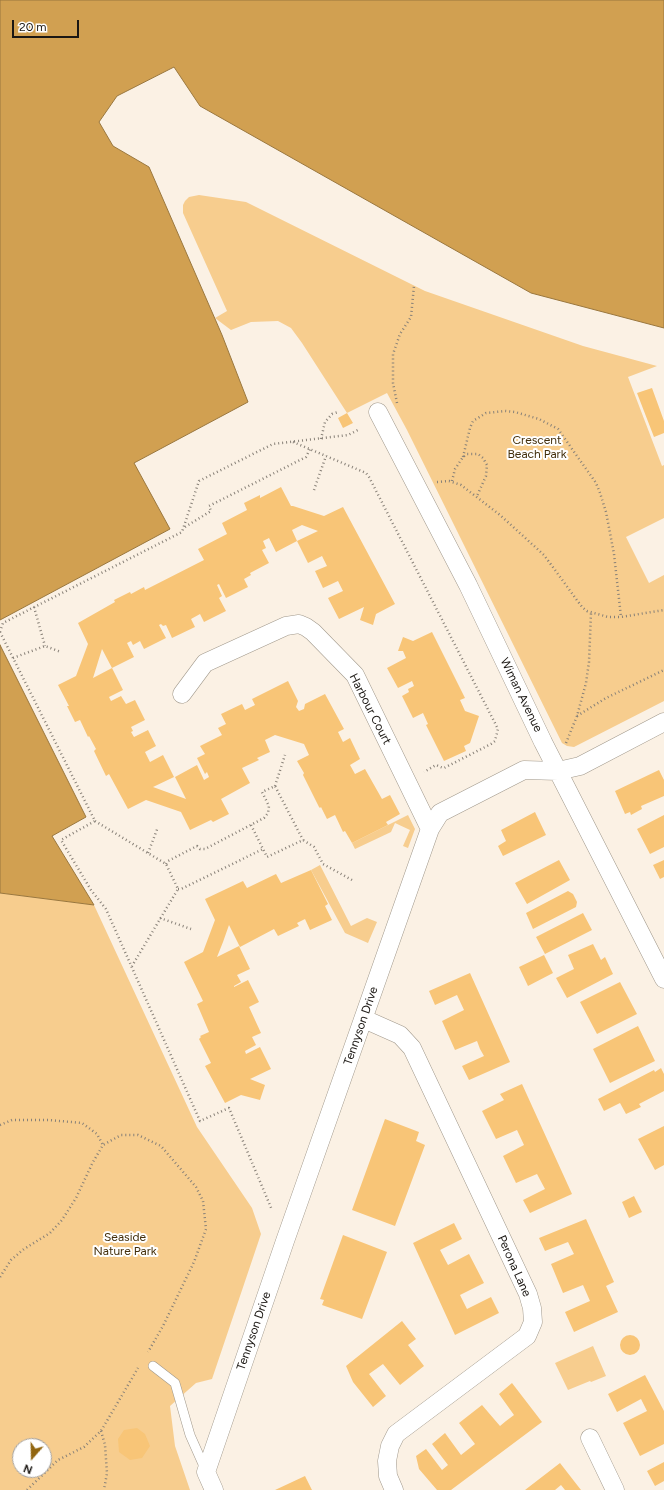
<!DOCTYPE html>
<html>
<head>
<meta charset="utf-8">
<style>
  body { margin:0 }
  #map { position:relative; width:664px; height:1490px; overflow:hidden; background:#fbf1e4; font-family:Figtree,sans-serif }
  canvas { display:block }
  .north { position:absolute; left:12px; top:1438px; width:40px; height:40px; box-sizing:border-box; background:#fff; border:1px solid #a4a2a1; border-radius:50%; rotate:200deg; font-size:11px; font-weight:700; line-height:16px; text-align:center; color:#1b1713 }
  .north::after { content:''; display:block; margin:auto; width:14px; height:18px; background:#91650f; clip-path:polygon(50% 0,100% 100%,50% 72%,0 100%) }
  .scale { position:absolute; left:12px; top:20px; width:67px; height:18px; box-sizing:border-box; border:2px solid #1b1713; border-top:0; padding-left:5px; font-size:12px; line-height:14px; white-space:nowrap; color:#1b1713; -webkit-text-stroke:3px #fff; paint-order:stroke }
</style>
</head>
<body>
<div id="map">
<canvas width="664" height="1490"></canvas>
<div class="north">N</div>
<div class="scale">20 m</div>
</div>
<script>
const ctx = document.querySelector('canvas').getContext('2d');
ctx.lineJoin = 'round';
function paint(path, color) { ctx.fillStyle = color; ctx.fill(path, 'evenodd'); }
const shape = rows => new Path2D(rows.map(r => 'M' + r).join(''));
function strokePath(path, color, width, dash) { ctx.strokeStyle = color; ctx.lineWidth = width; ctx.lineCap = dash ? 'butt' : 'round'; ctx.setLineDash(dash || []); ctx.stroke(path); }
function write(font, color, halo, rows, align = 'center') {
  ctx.font = font + ' Figtree,sans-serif'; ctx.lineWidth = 4; ctx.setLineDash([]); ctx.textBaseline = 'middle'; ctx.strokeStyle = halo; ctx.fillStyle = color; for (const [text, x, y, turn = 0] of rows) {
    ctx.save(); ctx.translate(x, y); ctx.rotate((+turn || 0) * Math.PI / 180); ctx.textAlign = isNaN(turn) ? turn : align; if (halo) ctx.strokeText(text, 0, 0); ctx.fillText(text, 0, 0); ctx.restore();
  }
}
paint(shape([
  [199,195,246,202,425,291,583,346,657,366,628,377,662,466,664,465,664,518,626,537,649,583,664,575,664,701,574,747,567,746,562,743,407,430,387,393,347,413,302,343,291,328,278,321,251,322,231,330,215,318,227,311,183,213,183,205,185,201,189,197],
  [408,815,415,829,408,848,403,846,410,830,395,823,391,832,355,849,352,843],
  [320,865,351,926,367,918,377,922,368,943,345,933,311,870],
  [0,893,94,905,197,1127,252,1208,261,1234,212,1379,196,1383,170,1406,175,1446,190,1490,0,1490],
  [20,1446,44,1446,44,1470,20,1470],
  [593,1346,606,1376,591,1382,590,1381,568,1390,555,1363]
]), '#f7cd8e');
const water = shape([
  [0,0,664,0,664,328,531,293,200,106,174,67,117,96,99,122,113,146,149,167,222,335,248,402,134,463,170,529,0,620,0,0],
  [0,645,86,817,52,836,94,905,0,893,0,645]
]);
paint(water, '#d1a051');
strokePath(water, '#9a773e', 1);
paint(shape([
  [652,388,664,421,664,433,654,437,637,393],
  [347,413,353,423,343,428,338,418],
  [281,487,291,506,293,506,324,516,343,507,395,604,376,614,373,625,360,620,364,607,339,619,328,598,343,591,338,581,323,588,315,571,327,566,322,556,308,563,297,541,318,531,302,525,292,530,297,541,276,552,269,538,263,541,266,548,262,550,269,563,250,573,251,575,244,579,248,587,226,598,219,584,217,585,222,596,219,598,226,611,204,622,200,614,191,619,195,627,172,638,166,625,163,626,161,624,159,625,166,638,144,649,140,641,133,645,131,641,127,643,134,657,112,668,102,649,93,678,112,668,123,690,109,697,111,701,121,696,126,704,135,700,145,720,131,727,133,731,131,732,134,737,148,730,156,746,145,752,150,762,163,755,174,777,153,787,186,799,175,777,197,765,204,780,209,777,207,772,205,774,197,758,205,754,200,746,222,735,218,728,226,724,221,714,242,704,245,710,255,705,252,699,288,681,298,701,296,707,299,711,304,709,305,704,325,694,344,729,338,732,343,742,350,738,360,759,350,765,355,774,365,769,382,799,390,795,400,814,386,822,388,825,352,843,345,831,343,832,335,815,327,819,321,807,320,808,319,807,303,775,304,773,297,761,309,755,304,744,275,735,265,740,270,752,257,758,259,760,242,768,250,783,221,799,229,814,213,822,211,820,190,830,181,812,146,800,128,809,109,774,106,776,94,751,96,749,89,736,88,737,80,720,75,722,67,706,69,706,58,685,76,676,88,644,78,623,115,602,114,600,130,592,131,594,144,587,145,590,204,560,198,549,227,534,222,523,247,510,244,503,260,495,260,498],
  [432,632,465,698,460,700,465,711,479,716,470,743,464,746,466,751,444,761,426,725,428,724,423,713,413,718,402,696,409,692,408,689,414,686,412,681,398,688,387,668,406,658,403,651,398,651,403,637,413,641],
  [659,770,664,780,664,796,641,806,642,809,631,815,630,812,625,814,615,791],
  [535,812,546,835,503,856,498,846,506,841,501,830],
  [664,815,664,847,650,854,637,829],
  [559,860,570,880,527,904,515,883],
  [664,860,664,877,660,879,653,865],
  [311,870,328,904,325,906,332,920,310,930,305,919,297,923,299,926,278,936,274,929,240,947,229,925,223,942,217,957,239,946,250,969,237,975,241,982,234,986,234,987,248,980,259,1002,249,1007,261,1033,252,1037,256,1045,245,1051,246,1054,260,1047,271,1069,250,1079,265,1085,260,1100,241,1095,225,1103,205,1066,211,1063,199,1039,201,1037,200,1036,209,1032,197,1004,203,1001,184,962,203,952,215,920,205,899,243,881,247,888,276,874,281,883],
  [568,891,573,894,577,902,576,907,533,929,526,913],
  [583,913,592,930,545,954,536,937],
  [593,944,601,960,605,957,613,974,567,998,556,978,574,969,568,955],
  [544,955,553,973,528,986,519,967],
  [470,973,510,1062,469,1080,462,1066,484,1056,480,1049,477,1041,455,1050,442,1021,464,1010,457,995,435,1005,429,991],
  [620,982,637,1014,597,1034,580,1002],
  [638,1026,655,1061,610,1083,593,1049],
  [661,1068,664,1074,664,1091,639,1104,641,1107,626,1114,620,1103,604,1111,598,1099,654,1070,655,1072],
  [522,1084,572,1194,530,1213,523,1200,545,1189,537,1174,516,1183,503,1156,524,1145,517,1130,496,1139,482,1111,504,1100,500,1094],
  [385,1119,419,1132,416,1141,425,1145,395,1226,352,1210],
  [664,1126,664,1165,655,1170,638,1139],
  [634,1196,642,1212,629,1218,622,1202],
  [586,1219,614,1282,606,1286,618,1312,574,1332,565,1312,590,1301,583,1285,563,1293,551,1264,574,1254,568,1242,545,1251,539,1238],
  [454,1223,462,1239,440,1250,448,1265,469,1254,484,1283,460,1295,467,1309,491,1297,499,1313,455,1335,413,1243],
  [343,1235,387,1252,362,1319,322,1305,324,1300,320,1299],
  [402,1321,416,1339,408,1345,424,1366,400,1385,383,1364,369,1374,386,1396,373,1407,353,1382,346,1366],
  '620 1345a10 10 0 1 1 20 0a10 10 0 1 1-20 0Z',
  [645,1375,664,1411,664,1444,640,1456,623,1423,647,1411,641,1399,617,1412,608,1394],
  [512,1383,542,1422,451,1490,437,1490,419,1469,416,1456,426,1449,442,1470,448,1465,432,1444,445,1433,461,1455,475,1444,459,1423,482,1405,500,1426,506,1421,514,1415,499,1394],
  [137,1428,145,1434,150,1446,142,1458,130,1460,119,1452,118,1439,124,1430],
  [664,1462,664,1481,655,1486,647,1471],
  [560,1463,581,1490,565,1490,561,1485,555,1490,525,1490],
  [305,1476,312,1490,275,1490]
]), '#f8c577');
const service = shape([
  [153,1366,175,1383,190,1435,206,1471]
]);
const minor = shape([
  [378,412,468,585,543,742,664,979],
  [182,694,205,663,286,626,299,624,306,627,313,632,355,675,430,829],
  [364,1019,400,1035,412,1048,528,1294,532,1308,533,1322,527,1336,396,1434,390,1446,387,1461,388,1476,394,1490],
  [590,1438,615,1490],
  [214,1490,206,1472,285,1241,430,829,440,813,524,770,558,771,580,766,664,722]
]);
strokePath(service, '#a0988b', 10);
strokePath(minor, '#a0988b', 19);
strokePath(shape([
  [397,403,393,383,393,354,400,334,411,317,414,286],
  [321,439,325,422,332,414,338,412],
  [293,442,366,473,369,477,498,729,495,741,491,744,444,768,443,768,436,765,424,772],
  [463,457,470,428,473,421,486,413,505,411,515,412,539,419,558,429,596,483,600,493,606,512,614,554,621,617],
  [452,481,455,469,463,457,467,454,478,454,483,458,487,465,486,476,477,496],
  [437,482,449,481,461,485,500,515,544,555,582,607,587,611,608,617,621,617,664,610],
  [314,490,326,456],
  [185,527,211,511,209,506,306,457,310,449],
  [34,607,45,646],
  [0,632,95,821,61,840,91,890,106,909,200,1121,229,1108,272,1210],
  [0,632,3,623,182,532,199,481,273,444,348,435,360,429],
  [13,658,45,646,61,652],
  [577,716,606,698,664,670],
  [566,743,577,716,586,683,589,662,591,613],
  [275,786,285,755],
  [95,821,166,864,178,889,132,966],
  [251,825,267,857,303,840,314,847,323,864,352,880],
  [148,853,158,827],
  [166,864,168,861,197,846,200,849,205,849,264,818,268,813,269,806,262,792,275,786,303,840],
  [178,889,181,889,263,849],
  [160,918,191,929],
  [0,1125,12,1120,49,1120,82,1123,97,1134,103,1145],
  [0,1277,11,1260,24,1249,50,1233,62,1220,76,1198,93,1162,103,1145,121,1135,138,1135,161,1146,196,1187,203,1201,206,1229,194,1262,163,1326,148,1352],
  [101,1431,105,1445,107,1473,104,1490],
  [27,1490,58,1460,84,1447,101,1431,138,1368]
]), '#888178', 2.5, [1, 3]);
strokePath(service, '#fff', 9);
strokePath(minor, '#fff', 18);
write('12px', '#432f0c', '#fff', [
  ["Crescent",537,440],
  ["Beach Park",537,454],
  ["Seaside",125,1237],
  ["Nature Park",125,1251]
]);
write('12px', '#1b1713', '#fff', [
  ["Wiman Avenue",521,695,64],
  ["Harbour Court",370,709,63],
  ["Tennyson Drive",361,1026,-71],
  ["Perona Lane",514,1266,66],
  ["Tennyson Drive",254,1331,-71]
]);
</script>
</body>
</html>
